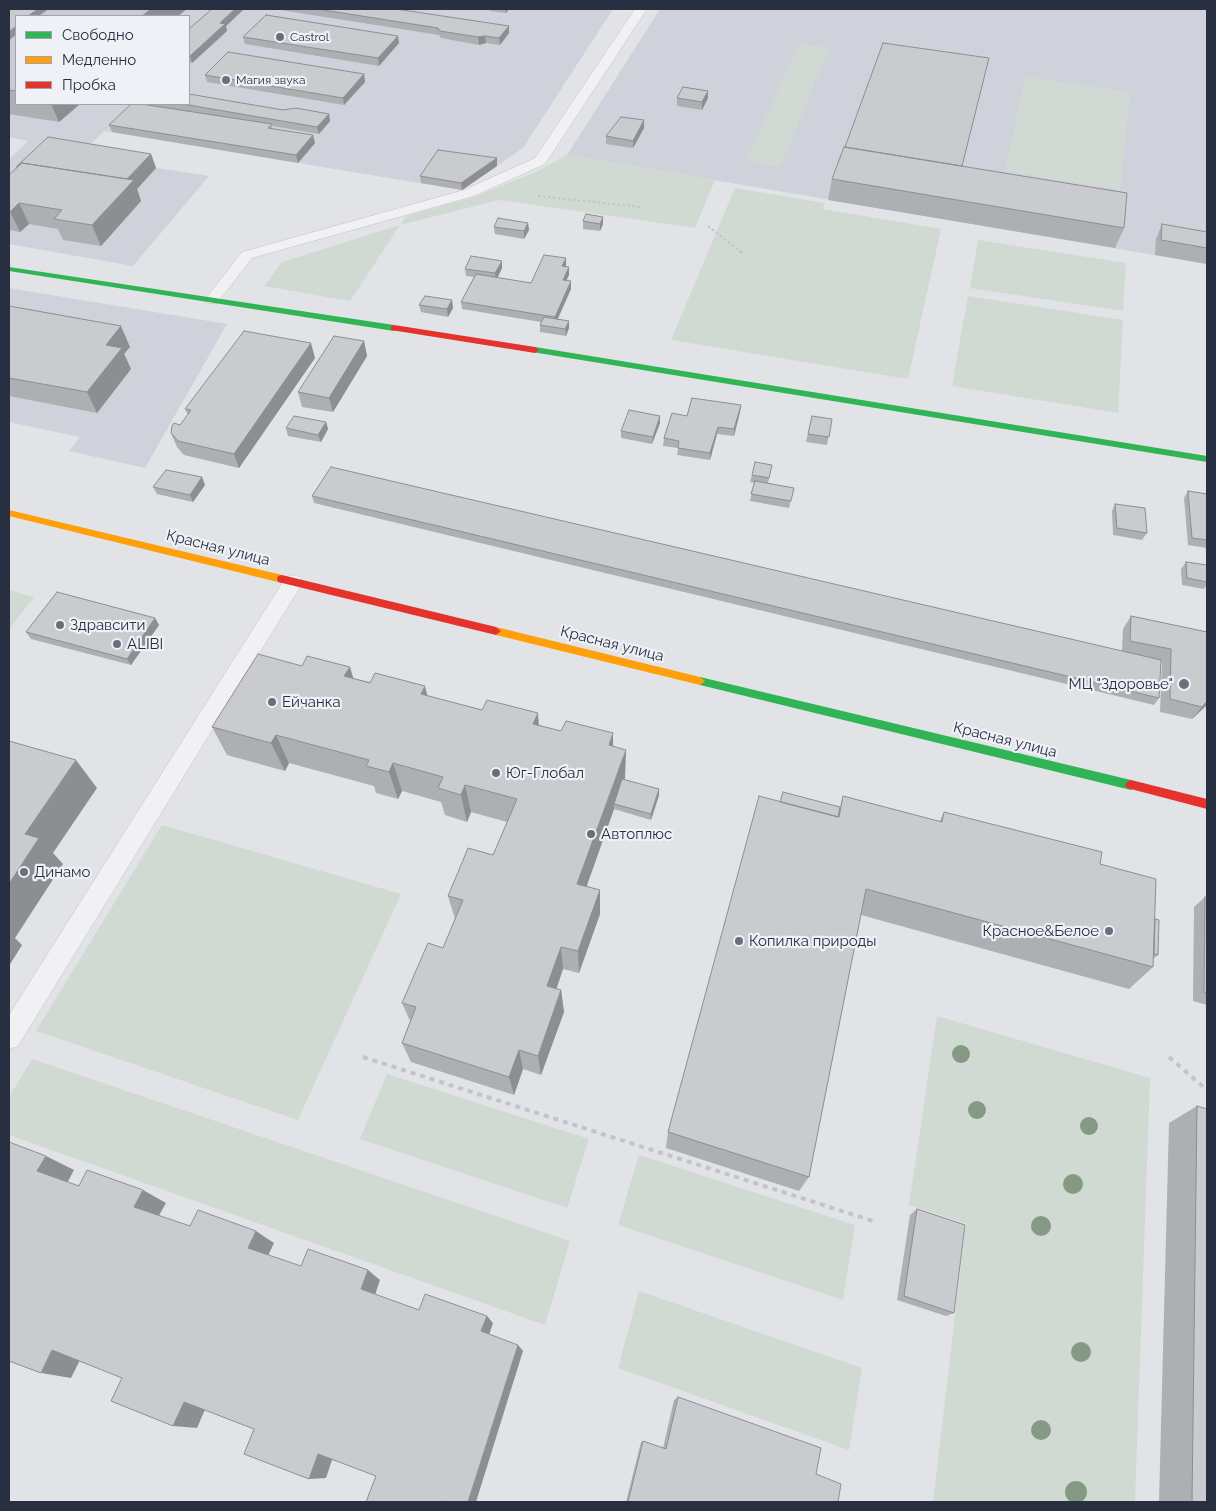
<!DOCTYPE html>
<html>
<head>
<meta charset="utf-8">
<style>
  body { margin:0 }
  #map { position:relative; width:1216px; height:1511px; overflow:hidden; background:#e1e3e7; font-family:Raleway,sans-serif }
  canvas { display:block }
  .frame { position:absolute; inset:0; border:10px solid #272f41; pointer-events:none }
  .legend { position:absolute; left:15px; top:15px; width:175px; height:90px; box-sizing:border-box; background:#eff1f6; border:1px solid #9fa3ae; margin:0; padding:6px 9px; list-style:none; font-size:15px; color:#272f41 }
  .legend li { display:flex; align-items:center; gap:10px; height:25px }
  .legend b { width:25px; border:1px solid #9fa3ae }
</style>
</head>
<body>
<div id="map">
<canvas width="1216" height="1511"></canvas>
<div class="frame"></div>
<ul class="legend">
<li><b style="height:6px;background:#30b455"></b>Свободно</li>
<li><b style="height:6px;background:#ff9f0a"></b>Медленно</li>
<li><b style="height:6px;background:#e5322d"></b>Пробка</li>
</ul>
</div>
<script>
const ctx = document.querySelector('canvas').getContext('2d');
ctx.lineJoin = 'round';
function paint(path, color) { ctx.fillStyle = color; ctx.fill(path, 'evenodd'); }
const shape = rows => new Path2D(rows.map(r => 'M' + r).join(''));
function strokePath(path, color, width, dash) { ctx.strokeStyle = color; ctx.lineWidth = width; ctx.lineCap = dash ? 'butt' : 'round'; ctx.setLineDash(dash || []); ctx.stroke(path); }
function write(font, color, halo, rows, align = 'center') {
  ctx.font = font + ' Raleway,sans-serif'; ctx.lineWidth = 4.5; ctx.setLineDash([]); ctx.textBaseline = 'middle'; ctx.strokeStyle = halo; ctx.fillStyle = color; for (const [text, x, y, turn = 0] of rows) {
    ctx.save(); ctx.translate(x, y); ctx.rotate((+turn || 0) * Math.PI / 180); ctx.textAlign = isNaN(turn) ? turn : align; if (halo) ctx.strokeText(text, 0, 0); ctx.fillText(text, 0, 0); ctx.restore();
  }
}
paint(shape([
  [50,9,613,9,523,148,462,190,104,131,79,156,209,176,133,266,9,244,9,159,28,141,9,137,9,41,16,104,189,104,189,16,40,16],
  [660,9,1207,9,1207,264,567,155],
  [9,288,227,324,145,468,69,451,80,437,9,422]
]), '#cfd2da');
paint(shape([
  [799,44,829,48,780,167,746,161],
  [1025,77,1130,92,1120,190,1005,171],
  [567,155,715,180,695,228,499,200,400,225,350,301,264,286,282,262,400,225,406,216,474,197,538,171],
  [735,188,824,203,823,209,941,229,908,379,671,340],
  [978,240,1126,263,1123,311,970,288],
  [968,296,1123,320,1118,413,952,386],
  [9,590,34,597,10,628,9,628],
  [162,825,401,894,298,1120,36,1031],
  [937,1016,1150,1078,1135,1502,933,1502,966,1224,909,1205],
  [32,1059,570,1241,545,1325,9,1135,9,1097],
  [387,1074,589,1139,567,1208,360,1139],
  [639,1155,855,1225,843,1300,618,1225],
  [639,1291,862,1368,849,1450,618,1368]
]), '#d1dad2');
const lane = shape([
  [635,9,647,9,545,164,474,196,252,258,217,303,207,303,204,300,207,297,242,252,464,190,535,158,635,9],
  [293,575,300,577,303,582,300,587,18,1046,9,1049,9,1015,286,577,293,575]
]);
strokePath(lane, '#bfc1c5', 1);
strokePath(shape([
  [538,196,641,207],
  [708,226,742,253]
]), '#c3c4ca', 2, [2.5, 2.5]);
strokePath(shape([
  [740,251,745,255]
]), '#c3c4ca', 2.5, [3, 3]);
strokePath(shape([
  [363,1057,873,1221],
  [1169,1057,1207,1090]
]), '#c3c4ca', 4, [5, 5]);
paint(lane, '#f1f1f3');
paint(shape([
  [9,267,394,325,398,328,394,331,9,271,9,267],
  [535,347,1207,456,1207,462,532,352,532,348,535,347],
  [700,677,1131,780,1135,782,1137,785,1135,788,1131,790,700,685,695,681,700,677]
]), '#30b455');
paint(shape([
  [9,510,282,575,287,579,282,583,9,516,9,510],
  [496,627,700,677,705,681,700,685,496,635,491,631,496,627]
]), '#ff9f0a');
paint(shape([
  [394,325,535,347,539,350,535,353,391,330,391,326,394,325],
  [282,575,496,627,501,631,496,635,278,582,277,579,278,576,282,575],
  [1131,780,1207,799,1207,809,1127,788,1125,785,1127,782,1131,780]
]), '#e5322d');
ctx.fillStyle = '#859985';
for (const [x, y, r] of [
  [961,1054,9],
  [977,1110,9],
  [1089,1126,9],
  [1073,1184,10],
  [1041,1226,10],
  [1081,1352,10],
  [1041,1430,10],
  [1076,1492,11]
]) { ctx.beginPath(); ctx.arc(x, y, r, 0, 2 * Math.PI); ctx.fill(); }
paint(shape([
  [9,9,187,9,178,16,16,16,16,104,80,104,59,122,9,114],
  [212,9,244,9,226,26,227,31,192,63,189,63,189,29],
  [274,9,396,9,509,33,500,45,486,43,479,45,441,38,439,35],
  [489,9,509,9,506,13,490,11],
  [243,37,399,43,379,66,245,44],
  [1207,39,1207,65,1206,65],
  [364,74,365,82,344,105,207,82,205,75],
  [708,91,708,98,702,110,677,106,677,98],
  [142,104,189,104,329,114,330,121,319,134,272,126,273,129,315,143,298,163,112,132,109,125],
  [644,128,633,148,606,144,606,136],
  [151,154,156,168,137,189,141,201,101,246,63,240,58,229,29,224,20,232,9,230,9,175],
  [497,158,497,166,462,190,421,183,420,176],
  [962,166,1124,228,1115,248,828,200,832,179],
  [603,217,603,224,600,231,583,229,583,221],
  [528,223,529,230,524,239,495,234,494,227],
  [1162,224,1207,232,1207,264,1155,255,1156,239],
  [566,258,566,267,569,275,566,281,571,289,558,319,569,321,569,328,566,336,540,332,540,325,541,322,462,309,461,302,474,277,466,276,465,269,502,268,497,278,531,283],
  [452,300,453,308,448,317,421,312,419,305],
  [9,306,130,347,124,354,131,369,97,413,9,396,9,397],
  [364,341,367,356,333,412,302,407,298,392],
  [315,358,239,468,184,455,177,447,171,433,180,425,188,415,185,409],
  [741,405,740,412,734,436,717,434,710,460,677,455,678,448,663,446,664,438,687,416],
  [812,416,832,419,827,445,806,442],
  [326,422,328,429,321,442,288,436,286,428],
  [660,423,652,444,621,438,621,431],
  [772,465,768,483,794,488,789,508,750,501,754,483,750,482,752,475],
  [202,477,205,485,193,502,157,494,153,487],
  [1188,491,1207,494,1207,548,1188,545,1184,498],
  [312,496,1122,651,1123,629,1131,616,1207,632,1207,705,1192,719,1160,712,1162,662,1160,662,1159,698,1154,705,314,503],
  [1115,504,1147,533,1142,540,1113,535,1112,511],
  [1186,562,1207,565,1207,585,1204,589,1182,585,1181,569],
  [155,618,159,625,131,665,31,639,26,632],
  [353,678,428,696,561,731,613,733,613,747,626,750,624,780,659,789,659,795,651,820,614,809,586,886,600,890,600,914,579,973,563,969,556,989,561,990,564,1012,541,1075,523,1069,514,1095,411,1062,402,1043,410,1021,402,1003,443,948,455,919,448,896,493,855,507,822,471,812,467,822,445,815,441,802,402,791,398,799,376,793,374,786,289,763,285,771,227,755,212,727],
  [843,796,939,822,944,812,1100,864,1155,919,1158,955,1153,959,1153,967,1129,989,861,915,809,1177,799,1191,666,1148,668,1132,780,802,840,807],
  [1205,897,1207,898,1207,1005,1193,1001,1194,907],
  [1197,1106,1207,1502,1159,1502,1169,1123],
  [917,1209,954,1313,946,1316,897,1300,910,1215],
  [678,1397,816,1474,838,1502,626,1502,641,1442,643,1441,663,1448,674,1400]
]), '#adafb2');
paint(shape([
  [38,9,50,9,40,16,28,16],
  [151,9,187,9,178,16,142,16],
  [235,9,244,9,226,26,227,31,192,63,190,56,220,23],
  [505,9,509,9,506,13],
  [16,26,16,35,9,41,9,32],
  [509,26,509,33,500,45,499,38],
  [398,36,399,43,379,66,378,58],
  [485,36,486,43,479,45,478,37],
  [364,74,365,82,344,105,343,98],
  [708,91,708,98,702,110,702,102],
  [51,104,80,104,59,122],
  [329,114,330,121,319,134,317,127],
  [644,120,644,128,633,148,633,141],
  [313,135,315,143,298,163,296,155],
  [151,154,156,168,137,189,141,201,101,246,92,225,122,184],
  [497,158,497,166,462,190,461,183],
  [19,203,29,224,20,232,10,212],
  [603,217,603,224,600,231,600,224],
  [528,223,529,230,524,239,524,231],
  [566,258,566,265,562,273,562,266],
  [502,261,502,268,496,281,495,273],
  [569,267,569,275,563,288,563,280],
  [571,281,571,289,555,324,555,317],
  [452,300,453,308,448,317,447,309],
  [569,321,569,328,566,336,565,329],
  [121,326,130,347,124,354,131,369,97,413,87,392,106,345],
  [364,341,367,356,333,412,329,398],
  [311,343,315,358,239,468,234,454],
  [741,405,740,412,734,436,734,429],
  [660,416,660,423,652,444,653,437],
  [326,422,328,429,321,442,318,435],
  [718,427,717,434,710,460,710,453],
  [202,477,205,485,193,502,190,495],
  [155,618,159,625,131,665,127,659],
  [350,667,359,697,344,676],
  [425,686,432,715,421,694],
  [1207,701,1207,705,1192,719],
  [538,713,540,742,533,724],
  [613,733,613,762,609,745],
  [276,735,289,763,285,771,271,743],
  [626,750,625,778,616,804,614,804,614,809,579,908,577,884],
  [76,760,97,788,53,853,63,864,15,938,22,945,9,966,9,884,25,834],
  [393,763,402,791,398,799,389,772],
  [465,785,471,812,467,822,461,795],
  [659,789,659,795,651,820,651,814],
  [600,890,600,914,579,973,578,951],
  [561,947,563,969,550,1008,547,986],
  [561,990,564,1012,541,1075,538,1056],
  [519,1050,523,1069,514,1095,509,1077],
  [46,1156,74,1170,66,1185,37,1171],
  [143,1190,166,1203,157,1219,134,1207],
  [256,1231,274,1243,267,1258,248,1248],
  [368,1270,380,1280,374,1298,361,1289],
  [487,1316,493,1323,488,1338,481,1331],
  [518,1345,523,1351,476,1502,468,1502],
  [52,1350,82,1356,71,1378,41,1373],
  [184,1402,207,1405,197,1428,173,1426],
  [318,1454,334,1454,326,1478,309,1479]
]), '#8d8e91');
const building = shape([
  [9,9,38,9,28,16,16,16,16,26,9,32,9,9],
  [48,9,151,9,142,16,38,16,48,9],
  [212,9,235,9,220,23,225,24,190,56,189,56,189,29,212,9],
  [317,9,396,9,509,26,499,38,485,36,478,37,440,31,438,28,317,9],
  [266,15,398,36,378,58,243,37,266,15],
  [16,34,16,91,9,90,9,40,16,34],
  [883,43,989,58,962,166,845,147,883,43],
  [228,52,364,74,343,98,205,75,228,52],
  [683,87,708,91,702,102,677,98,683,87],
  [189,94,283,110,296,108,329,114,317,127,183,104,189,104,189,94],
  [131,104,141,104,272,124,268,128,313,135,296,155,109,125,131,104],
  [621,117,644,120,633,141,606,136,621,117],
  [48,137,151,154,127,179,22,163,16,167,48,137],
  [844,147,1127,193,1124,228,832,179,844,147],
  [438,150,497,158,461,183,420,176,438,150],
  [22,163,134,180,92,225,54,219,62,210,19,203,10,212,9,211,9,175,22,163],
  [586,214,603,217,600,224,583,221,586,214],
  [498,218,528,223,524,231,494,227,498,218],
  [1162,224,1207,232,1207,248,1161,240,1162,224],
  [544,255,566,258,562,266,569,267,563,280,571,281,555,317,461,302,476,274,531,283,544,255],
  [471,256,502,261,495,273,465,269,471,256],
  [425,296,452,300,447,309,419,305,425,296],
  [9,306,121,326,106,345,122,348,87,392,9,378,9,306],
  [544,317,569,321,565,329,540,325,544,317],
  [244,331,311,343,234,454,178,441,171,433,172,426,174,423,180,425,191,410,185,409,244,331],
  [334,336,364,341,329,398,298,392,334,336],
  [692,398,741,405,734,429,718,427,710,453,678,448,679,441,664,438,672,413,687,416,692,398],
  [629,410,660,416,653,437,621,431,629,410],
  [294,416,326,422,318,435,286,428,294,416],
  [812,416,832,419,829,437,808,434,812,416],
  [755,462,772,465,769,478,752,475,755,462],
  [331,467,1161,660,1159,698,312,496,331,467],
  [166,470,202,477,190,495,153,487,166,470],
  [755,481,794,488,791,501,751,494,755,481],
  [1188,491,1207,494,1207,540,1192,538,1188,491],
  [1115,504,1145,508,1147,533,1117,528,1115,504],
  [1186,562,1207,565,1207,582,1187,578,1186,562],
  [57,592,155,618,127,659,26,632,57,592],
  [1131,616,1207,632,1207,701,1202,707,1170,699,1171,649,1130,641,1131,616],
  [258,654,302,666,307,656,350,667,344,676,370,683,375,673,425,686,421,694,482,710,487,700,538,713,533,724,561,731,566,721,613,733,609,745,626,750,577,884,600,890,578,951,561,947,547,986,561,990,538,1056,519,1050,509,1077,402,1043,416,1007,402,1003,428,943,443,948,463,900,448,896,468,848,493,855,517,799,465,785,461,795,438,788,443,777,393,763,389,772,366,766,369,760,276,735,271,743,212,727,258,654],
  [9,741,76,760,25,834,39,838,9,884,9,741],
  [622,779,659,789,651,814,614,804,622,779],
  [783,792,840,807,838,817,780,802,783,792],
  [759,796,839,817,843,796,942,822,944,812,1102,852,1100,864,1156,879,1153,967,866,889,809,1177,668,1132,759,796],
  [1205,897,1207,898,1207,993,1204,992,1205,897],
  [1155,919,1159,920,1158,955,1154,954,1155,919],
  [1197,1106,1207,1109,1207,1502,1192,1502,1197,1106],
  [9,1142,46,1156,37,1171,79,1186,87,1170,143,1190,134,1207,190,1226,198,1210,256,1231,248,1248,301,1266,308,1249,368,1270,361,1289,419,1310,425,1294,487,1316,481,1331,518,1345,468,1502,445,1502,443,1501,442,1502,366,1502,376,1476,318,1454,309,1479,244,1454,254,1429,184,1402,173,1426,111,1401,122,1378,52,1350,41,1373,9,1361,9,1142],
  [917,1209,965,1225,954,1313,904,1296,917,1209],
  [678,1397,821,1448,816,1474,841,1484,838,1502,628,1502,643,1441,666,1449,678,1397]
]);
paint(building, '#c9cbcf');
strokePath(building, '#8d8e91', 1);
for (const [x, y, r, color] of [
  [280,37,5,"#686e7b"],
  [226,80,5,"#686e7b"],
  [60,625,5,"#686e7b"],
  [117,644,5,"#686e7b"],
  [1184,684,6,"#686e7b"],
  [272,702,5,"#686e7b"],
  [496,773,5,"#686e7b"],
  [591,834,5,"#686e7b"],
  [24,872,5,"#686e7b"],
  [1109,931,5,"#686e7b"],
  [739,941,5,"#686e7b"]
]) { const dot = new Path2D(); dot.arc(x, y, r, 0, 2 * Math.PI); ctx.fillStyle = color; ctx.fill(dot); strokePath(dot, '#eff1f6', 2); }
write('12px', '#272f41', '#eff1f6', [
  ["Castrol",290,37],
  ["Магия звука",236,80]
], 'left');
write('15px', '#272f41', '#eff1f6', [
  ["Красная улица",218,548,14],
  ["Красная улица",612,644,14],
  ["Красная улица",1005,740,14]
]);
write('15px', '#272f41', '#eff1f6', [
  ["Здравсити",70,625],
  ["ALIBI",127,644],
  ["МЦ \"Здоровье\"",1173,684,"right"],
  ["Ейчанка",282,702],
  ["Юг-Глобал",506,773],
  ["Автоплюс",601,834],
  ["Динамо",34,872],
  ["Красное&Белое",1099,931,"right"],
  ["Копилка природы",749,941]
], 'left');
</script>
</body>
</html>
